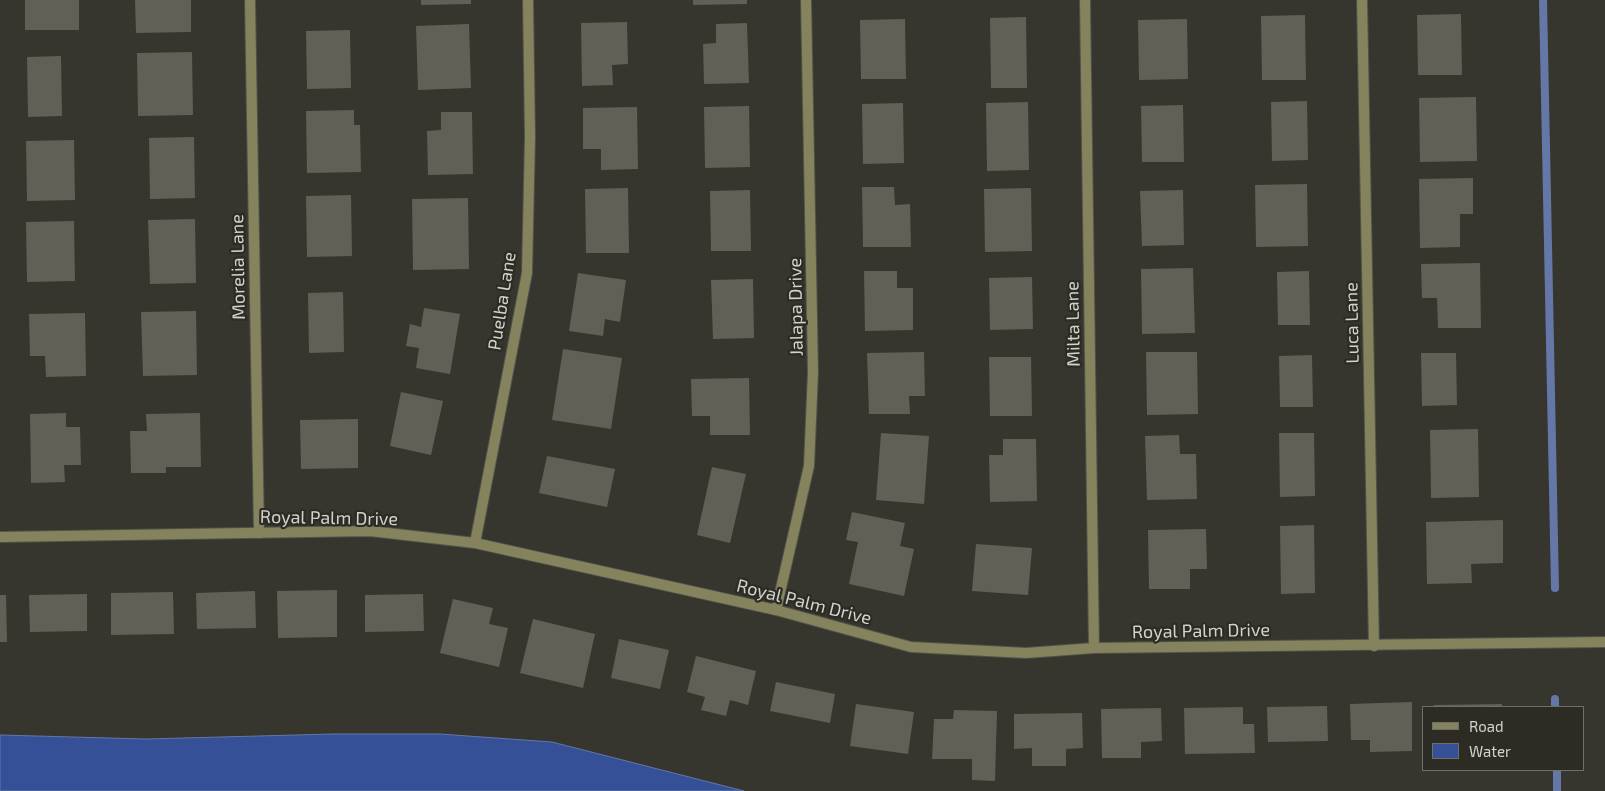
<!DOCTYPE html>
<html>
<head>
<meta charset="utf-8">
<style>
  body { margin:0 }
  #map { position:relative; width:1605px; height:791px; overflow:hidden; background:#36362e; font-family:"Exo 2",sans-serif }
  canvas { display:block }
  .legend { position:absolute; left:1422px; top:706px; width:162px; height:65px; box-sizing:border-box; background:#2c2c24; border:1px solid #6f6f68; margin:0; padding:6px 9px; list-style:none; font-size:15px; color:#d3d3ce }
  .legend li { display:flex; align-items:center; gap:10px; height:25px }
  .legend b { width:25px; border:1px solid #6f6f68 }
</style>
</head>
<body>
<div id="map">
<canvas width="1605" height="791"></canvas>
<ul class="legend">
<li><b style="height:6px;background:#85835d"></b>Road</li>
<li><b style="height:14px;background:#355096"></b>Water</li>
</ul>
</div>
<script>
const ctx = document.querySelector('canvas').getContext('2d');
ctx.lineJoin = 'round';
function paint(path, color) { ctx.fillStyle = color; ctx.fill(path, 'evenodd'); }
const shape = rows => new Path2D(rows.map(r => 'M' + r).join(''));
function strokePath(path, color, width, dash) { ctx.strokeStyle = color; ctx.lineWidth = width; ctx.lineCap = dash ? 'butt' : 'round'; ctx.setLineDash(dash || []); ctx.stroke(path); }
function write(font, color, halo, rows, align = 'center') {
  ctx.font = font + ' "Exo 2",sans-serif'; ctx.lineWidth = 4.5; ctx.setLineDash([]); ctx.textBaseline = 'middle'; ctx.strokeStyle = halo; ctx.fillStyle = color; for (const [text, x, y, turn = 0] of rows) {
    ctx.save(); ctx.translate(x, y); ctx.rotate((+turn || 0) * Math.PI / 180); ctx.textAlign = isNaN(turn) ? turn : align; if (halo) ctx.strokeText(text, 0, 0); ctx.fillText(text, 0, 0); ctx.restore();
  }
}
const water = shape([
  [333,734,440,734,552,742,744,791,0,791,0,735,146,739,333,734]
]);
paint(water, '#355096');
strokePath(water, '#6477a7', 1);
strokePath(shape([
  [1543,0,1555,588],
  [1555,699,1555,707],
  [1557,770,1557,791]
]), '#6477a7', 8);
paint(shape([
  [25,0,79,0,79,30,25,30],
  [135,0,191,0,191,32,136,33],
  [421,0,471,0,471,4,421,5],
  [693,0,747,0,747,4,693,5],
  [1461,14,1462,75,1418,75,1417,15],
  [1305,15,1306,80,1262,80,1261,16],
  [1026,17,1027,88,991,88,990,18],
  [905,19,906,79,861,79,860,20],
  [1187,19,1188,79,1139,80,1138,20],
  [627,22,628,64,612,65,613,85,582,86,581,23],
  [747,23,749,83,704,84,703,44,716,43,716,24],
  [469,24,471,88,418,90,416,26],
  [350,30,351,88,307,89,306,31],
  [192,52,193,115,138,116,137,53],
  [61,56,62,116,28,117,27,57],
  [1476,97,1477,161,1420,162,1419,98],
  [1307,101,1308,160,1272,161,1271,102],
  [1028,102,1029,170,987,171,986,103],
  [903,103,904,163,863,164,862,104],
  [1183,105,1184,162,1142,162,1141,106],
  [749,106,750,167,705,168,704,107],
  [637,107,638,169,601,170,601,149,583,149,583,108],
  [354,110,354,125,360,125,361,172,307,173,306,111],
  [441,112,472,112,473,174,428,175,427,131,441,130],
  [194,137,195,198,150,199,149,138],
  [74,140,75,200,27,201,26,141],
  [1473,178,1473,214,1460,214,1460,247,1420,248,1419,179],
  [1307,184,1308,246,1256,247,1255,185],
  [862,187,894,187,895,205,910,204,911,247,863,247],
  [628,188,629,253,586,253,585,189],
  [1031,188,1032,251,985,252,984,189],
  [750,190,751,251,711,251,710,191],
  [1183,190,1184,245,1142,246,1140,191],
  [351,195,352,256,307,257,306,196],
  [468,198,469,269,413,270,412,199],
  [195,219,196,283,150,284,148,220],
  [74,221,75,281,27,282,26,222],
  [1480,263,1481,328,1438,328,1437,298,1422,298,1421,264],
  [1193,268,1195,333,1142,334,1141,269],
  [864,271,897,271,897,288,913,288,913,330,865,331],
  [1309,271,1310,325,1278,325,1277,272],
  [578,273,626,280,620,322,605,319,603,336,569,331],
  [1032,277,1033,329,990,330,989,278],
  [753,279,754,338,713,339,711,280],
  [343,292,344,352,309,353,308,293],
  [424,308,460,314,450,374,416,368,419,348,406,346,410,324,421,327],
  [196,311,197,375,143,376,141,312],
  [85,313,86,376,46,377,45,356,30,356,29,314],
  [563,349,622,358,611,429,552,420],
  [924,352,925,396,909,396,910,414,869,414,867,353],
  [1146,352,1197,352,1198,414,1147,415],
  [1421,353,1456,353,1457,405,1422,406],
  [1312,355,1313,407,1280,407,1279,356],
  [989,357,1031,357,1032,416,990,416],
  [749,378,750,435,710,435,710,416,692,416,691,379],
  [401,392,443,401,431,455,390,446],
  [66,413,66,427,80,427,81,465,64,465,65,482,31,483,30,414],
  [200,413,201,467,166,467,166,473,131,473,130,431,147,431,146,414],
  [358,419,358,468,301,469,300,420],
  [1478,429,1479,497,1431,498,1430,430],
  [881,433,929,436,924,504,876,500],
  [1279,433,1314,433,1315,496,1280,497],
  [1179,435,1180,454,1196,454,1197,499,1147,500,1145,436],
  [1003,439,1036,439,1037,501,990,502,989,455,1003,455],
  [547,456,615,469,607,507,539,493],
  [712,467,746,474,730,543,697,535],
  [852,512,905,523,900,546,914,549,904,596,849,584,858,542,846,540],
  [1503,520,1503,563,1471,564,1472,583,1427,584,1426,522],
  [1314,525,1315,593,1281,594,1280,526],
  [1206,529,1207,569,1190,569,1190,589,1149,589,1148,530],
  [976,544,1032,548,1028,595,972,591],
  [337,590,337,637,278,638,277,591],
  [255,591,256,628,197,629,196,593],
  [173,592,174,634,111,635,111,593],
  [87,594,87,631,30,632,29,595],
  [423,594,424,631,365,632,365,595],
  [0,595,6,595,7,642,0,642],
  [453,599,493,608,489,624,508,628,499,667,440,653],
  [533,619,595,634,583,688,520,673],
  [619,639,669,650,660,689,611,678],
  [696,656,756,671,748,705,730,700,726,716,701,710,705,697,687,692],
  [776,682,835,694,830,723,770,711],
  [1412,702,1412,751,1370,752,1370,740,1351,740,1350,704],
  [856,704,914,712,908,754,850,746],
  [1502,704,1502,707,1434,707,1434,705],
  [1327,706,1328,741,1268,742,1267,707],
  [1243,707,1243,724,1254,724,1255,753,1185,754,1184,708],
  [1161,708,1162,741,1141,742,1141,758,1102,758,1101,709],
  [954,710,997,711,995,781,972,780,972,759,932,759,934,719,953,719],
  [1082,713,1083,748,1066,749,1066,766,1032,766,1032,748,1014,749,1014,714]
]), '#606057');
const minor = shape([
  [250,0,259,533],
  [1085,0,1094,648],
  [1362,0,1374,646],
  [475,543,527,273,530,137,528,0],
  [776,610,809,466,813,372,806,0]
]);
const tertiary = shape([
  [0,537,370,531,475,543,776,610,911,647,1026,653,1094,648,1605,642]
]);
strokePath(minor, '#52524b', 12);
strokePath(tertiary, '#52524b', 12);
strokePath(minor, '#85835d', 10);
strokePath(tertiary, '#85835d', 10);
write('18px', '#d3d3ce', '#2c2c24', [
  ["Morelia Lane",238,267,-91],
  ["Puelba Lane",502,301,-81],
  ["Jalapa Drive",796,307,-91],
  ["Luca Lane",1352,323,-91],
  ["Milta Lane",1073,324,-91],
  ["Royal Palm Drive",329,518,1],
  ["Royal Palm Drive",804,602,14],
  ["Royal Palm Drive",1201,631,-1]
]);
</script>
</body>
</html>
